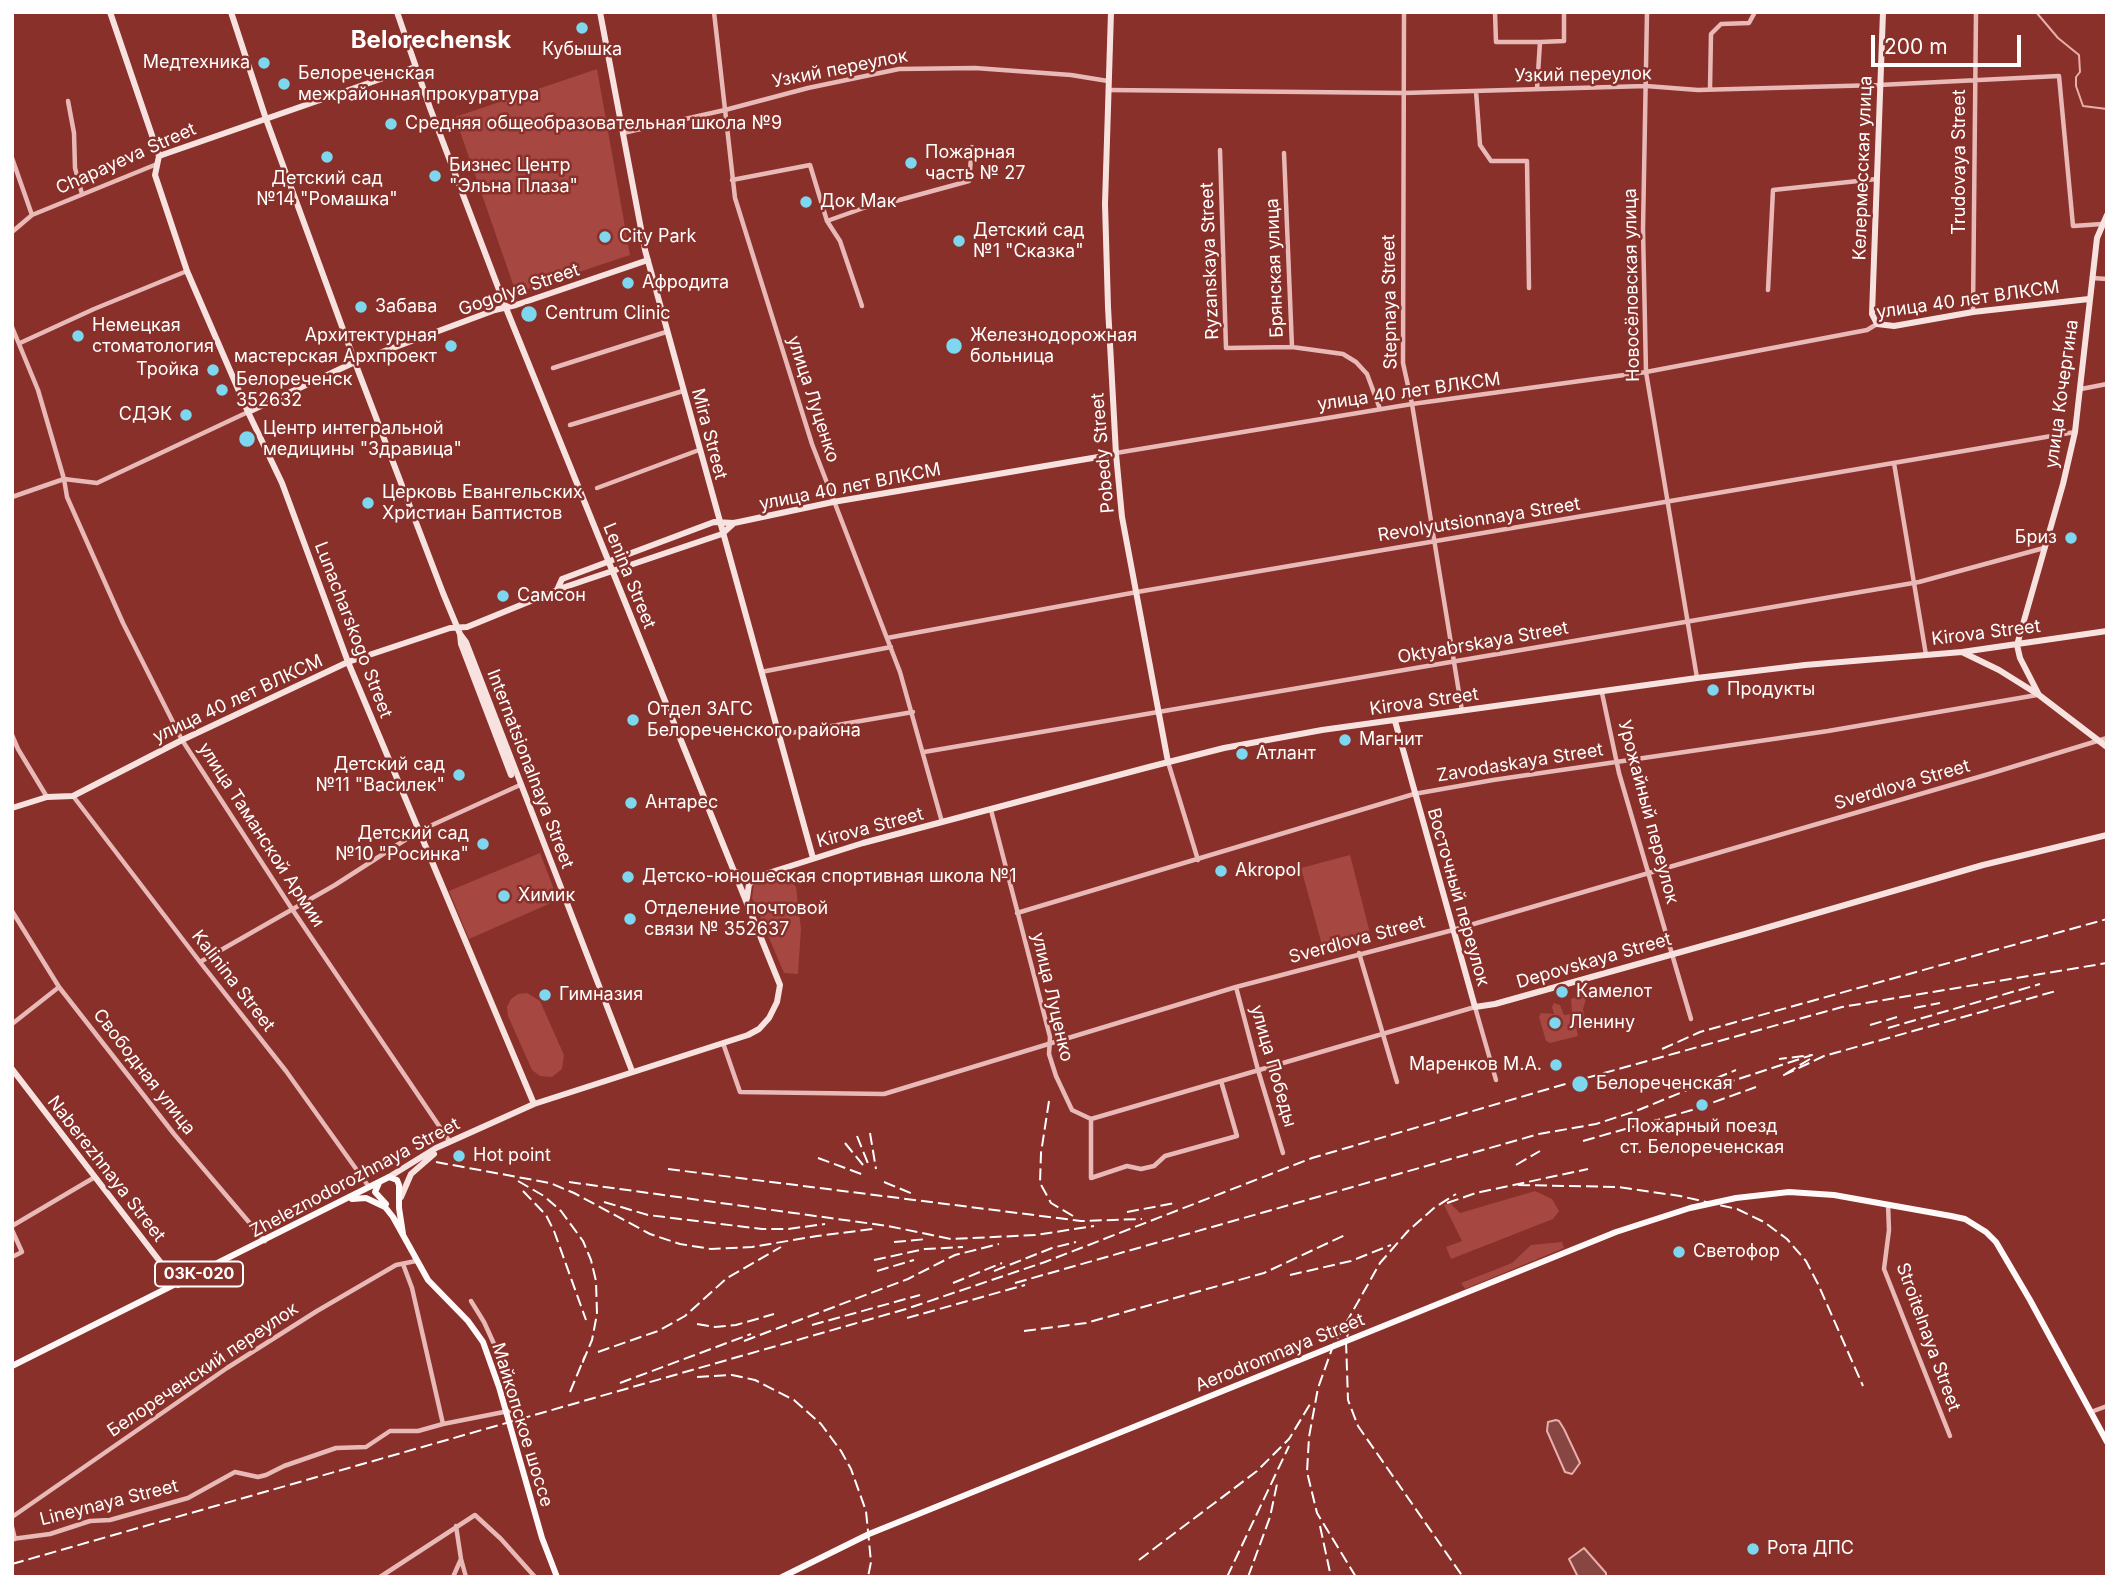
<!DOCTYPE html>
<html>
<head>
<meta charset="utf-8">
<style>
  body { margin:0 }
  #map { position:relative; width:2119px; height:1589px; overflow:hidden; background:#883029; font-family:Inter,sans-serif }
  canvas { display:block }
  .frame { position:absolute; inset:0; border:14px solid #fff; pointer-events:none }
  .scale { position:absolute; left:1871px; top:35px; width:150px; height:32px; box-sizing:border-box; border:4px solid #fff; border-top:0; padding-left:9px; font-size:21px; line-height:24px; white-space:nowrap; color:#fff; -webkit-text-stroke:5px #883029; paint-order:stroke }
</style>
</head>
<body>
<div id="map">
<canvas width="2119" height="1589"></canvas>
<div class="frame"></div>
<div class="scale">200 m</div>
</div>
<script>
const ctx = document.querySelector('canvas').getContext('2d');
ctx.lineJoin = 'round';
function paint(path, color) { ctx.fillStyle = color; ctx.fill(path, 'evenodd'); }
const shape = rows => new Path2D(rows.map(r => 'M' + r).join(''));
function strokePath(path, color, width, dash) { ctx.strokeStyle = color; ctx.lineWidth = width; ctx.lineCap = dash ? 'butt' : 'round'; ctx.setLineDash(dash || []); ctx.stroke(path); }
function write(font, color, halo, rows, align = 'center') {
  ctx.font = font + ' Inter,sans-serif'; ctx.lineWidth = 5; ctx.setLineDash([]); ctx.textBaseline = 'middle'; ctx.strokeStyle = halo; ctx.fillStyle = color; for (const [text, x, y, turn = 0] of rows) {
    ctx.save(); ctx.translate(x, y); ctx.rotate((+turn || 0) * Math.PI / 180); ctx.textAlign = isNaN(turn) ? turn : align; if (halo) ctx.strokeText(text, 0, 0); ctx.fillText(text, 0, 0); ctx.restore();
  }
}
paint(shape([
  [597,69,630,255,516,293,455,117],
  [540,853,558,900,469,939,449,891],
  [1350,855,1370,933,1322,945,1301,868],
  [778,874,787,877,796,887,801,929,798,974,784,973,752,898,754,884],
  [527,993,540,1001,564,1055,562,1069,552,1077,540,1076,532,1070,508,1016,507,1007,511,999,518,994],
  [1588,993,1583,1009,1586,1023,1576,1026,1578,1036,1550,1043,1546,1041,1539,1017,1541,1013,1554,1014,1552,1007,1554,1003,1560,1005,1564,1015,1572,1014,1571,999],
  [1535,1191,1552,1199,1559,1211,1553,1219,1451,1259,1446,1247,1462,1241,1444,1205,1450,1203,1460,1213],
  [1562,1242,1564,1248,1465,1289,1461,1283,1512,1263,1531,1245]
]), '#a64741');
const water = shape([
  [1556,1420,1559,1421,1564,1429,1580,1463,1572,1474,1565,1472,1547,1431,1548,1422,1556,1420],
  [1584,1548,1606,1573,1606,1577,1578,1577,1569,1559,1584,1548]
]);
paint(water, '#874642');
strokePath(water, '#e8aeab', 2);
strokePath(shape([
  [2036,12,2058,38,2079,55,2080,72,2076,77,2076,86,2083,106,2107,109]
]), '#e8aeab', 2);
strokePath(shape([
  [714,12,735,198,812,444,900,672,942,822],
  [1404,12,1403,363,1412,404,1462,711],
  [1495,12,1496,42,1540,42,1564,41,1564,12],
  [1647,12,1643,229,1646,372,1697,678],
  [1537,89,1540,42],
  [1710,89,1711,34,1721,24,1749,23,1755,12],
  [1108,90,1404,93,1646,86,1698,90,1879,85,2059,76,2073,226,2102,224],
  [1476,91,1480,145,1491,161,1527,161,1529,288],
  [68,101,74,133,75,168,82,194],
  [623,133,725,110,808,88,899,69,975,68,1071,75,1108,81],
  [1220,150,1226,348,1292,347,1343,354,1356,362,1367,374,1380,409],
  [1284,153,1292,347],
  [12,158,32,215],
  [732,180,810,165,827,221,886,200,892,202,969,181,972,147],
  [827,221,840,241,862,306],
  [12,232,32,215,157,164],
  [2092,278,2107,279],
  [1768,290,1773,190,1877,179],
  [1973,312,1976,12],
  [12,327,38,390,64,479,67,497,123,623,182,740,292,909,450,1142],
  [20,343,94,309,187,271],
  [553,368,666,332],
  [2081,389,2107,384],
  [570,425,683,391],
  [1116,453,1412,404,1646,372,1867,330,1877,324],
  [1894,463,1926,655],
  [597,488,699,450],
  [12,497,64,479,97,483,248,412],
  [887,638,1137,592,2075,432],
  [761,672,891,647],
  [1602,693,1619,773,1691,1019],
  [12,735,18,749,47,797],
  [779,735,913,712],
  [924,752,1919,582,2044,548],
  [1168,762,1198,860],
  [73,796,200,962,286,1071,369,1187],
  [991,810,1050,1037,1049,1054,1056,1076,1072,1110,1091,1119,1091,1178,1127,1166,1141,1169,1154,1166,1165,1156,1237,1136,1221,1081],
  [12,911,59,987,174,1134,265,1241],
  [1017,913,1414,794,1493,780,1828,731,2037,695],
  [1359,953,1397,1082],
  [200,962,335,885,419,831,520,785],
  [1236,987,1258,1070,1283,1153],
  [12,1024,59,987],
  [723,1043,740,1092,884,1094,1236,987,1453,930,1989,774,2107,738],
  [1091,1119,1475,1007,1496,1080],
  [1888,1204,1889,1230,1884,1269,1950,1436],
  [12,1226,95,1177],
  [12,1230,22,1252,12,1257],
  [403,1264,412,1288,443,1424],
  [2091,1412,2107,1406],
  [12,1517,227,1368,317,1311,396,1265,416,1261],
  [12,1527,15,1539],
  [12,1539,50,1534,90,1521,110,1520,188,1498,235,1472,258,1477,266,1475,284,1466,336,1448,366,1447,390,1431,418,1431,443,1424,519,1409,500,1357,484,1322,471,1301],
  [461,1559,466,1577],
  [380,1577,475,1515,501,1539,535,1577],
  [453,1577,461,1559,456,1526]
]), '#e8b9b6', 4.5);
strokePath(shape([
  [110,12,159,156],
  [231,12,266,119,359,373,443,593,460,634,466,642,632,1071],
  [600,12,645,250,813,858],
  [1111,12,1105,204,1108,307,1116,454,1122,517,1168,762],
  [1883,12,1872,314,1877,324,1894,326,1973,312,2089,299],
  [159,156,155,175,187,271,248,412,282,483,348,662,534,1104],
  [159,156,415,67],
  [248,412,355,362,495,310,516,305,648,260],
  [557,590,562,579,714,522,734,523,833,502,1116,454],
  [460,634,461,644,511,775],
  [1964,653,1999,670,2039,695,2107,747],
  [2039,695,2020,658,2017,645,2063,484,2075,432,2097,238,2107,215],
  [1395,721,1475,1007,1495,1004,1745,934,1983,865,2107,835],
  [12,808,47,797,73,796,182,740,348,662,450,628,467,627,565,587,722,534,734,523],
  [736,872,748,878,759,876,863,843,1149,767,1224,748,1322,730,1697,678,1805,665,1962,652,2107,631],
  [747,898,749,884,757,878],
  [12,1069,178,1285],
  [389,1177,436,1148,534,1104,748,1035,759,1029,769,1018,777,1002,780,985,506,308,430,108,397,12],
  [401,1197,411,1174,434,1154]
]), '#f8e2e0', 6);
strokePath(shape([
  [379,1183,375,1192,386,1204],
  [352,1199,366,1198,385,1207,393,1217,428,1280,468,1321,483,1342,499,1387,542,1538,557,1577],
  [12,1366,389,1177,397,1180,399,1185,399,1208,403,1234],
  [782,1577,869,1534,1616,1232,1690,1208,1736,1198,1789,1192,1834,1195,1951,1216,1965,1219,1986,1232,1996,1242,2030,1300,2107,1442]
]), '#fef9f8', 6);
strokePath(shape([
  [1914,1008,1940,1003],
  [1870,1025,1897,1017],
  [1888,1028,2040,984],
  [1662,1049,1700,1032,2107,919],
  [1810,1059,1782,1076,1824,1056,2056,991],
  [1723,1084,1812,1055,1779,1059],
  [1049,1101,1041,1153,1040,1183,1051,1203,1073,1216],
  [870,1133,876,1169],
  [857,1136,869,1166],
  [1583,1141,1692,1110,1756,1087],
  [845,1143,863,1165],
  [818,1158,864,1175],
  [436,1162,550,1183,574,1193,650,1234,680,1244,711,1249,752,1247,817,1236,873,1229],
  [1516,1165,1540,1151],
  [668,1169,1081,1221,1142,1219],
  [518,1181,544,1196,561,1211,583,1241,591,1260,596,1281,597,1314,592,1340,582,1364],
  [569,1182,888,1226,951,1239,1036,1235,1094,1226],
  [884,1182,913,1194],
  [1518,1185,1618,1187,1680,1196,1737,1209,1764,1222,1787,1239,1806,1261,1818,1284,1863,1386],
  [523,1191,546,1215,554,1231,586,1320],
  [604,1202,648,1215,762,1229,788,1229,825,1224],
  [1447,1203,1476,1193,1588,1169],
  [1127,1212,1175,1203],
  [894,1242,927,1239],
  [874,1260,925,1249,963,1247],
  [877,1271,914,1260],
  [994,1271,1052,1248,1076,1242],
  [1290,1275,1351,1261,1391,1245],
  [953,1283,1002,1263],
  [1015,1283,1539,1134,1596,1124,1636,1111,1736,1070],
  [907,1318,1025,1285],
  [697,1324,715,1327,736,1325,774,1314],
  [812,1325,920,1295],
  [1350,1325,1346,1341,1348,1400,1358,1426,1463,1577],
  [1024,1331,1086,1323,1264,1273,1345,1235],
  [744,1341,908,1279,955,1255,999,1244],
  [598,1352,658,1331,685,1316,727,1278,781,1247],
  [697,1377,732,1375,755,1380,794,1400,821,1424,841,1451,851,1469,866,1511,871,1562,868,1577],
  [620,1383,751,1334],
  [570,1392,585,1356],
  [1320,1526,1331,1577],
  [1139,1560,1257,1471,1289,1439,1312,1401],
  [12,1564,906,1309,1045,1262,1312,1158,1579,1080,1842,1007,2107,963],
  [1227,1577,1289,1446],
  [1248,1577,1270,1517,1277,1484],
  [1356,1577,1317,1513,1307,1472,1309,1437,1318,1388,1333,1346,1380,1263,1408,1231,1434,1208,1456,1194]
]), '#fff', 2, [12, 5]);
for (const [x, y, r, color] of [
  [582,28,7,"#7dd7ef"],
  [264,63,7,"#7dd7ef"],
  [284,84,7,"#7dd7ef"],
  [391,124,7,"#7dd7ef"],
  [327,157,7,"#7dd7ef"],
  [911,163,7,"#7dd7ef"],
  [435,176,7,"#7dd7ef"],
  [806,202,7,"#7dd7ef"],
  [605,237,7,"#7dd7ef"],
  [959,241,7,"#7dd7ef"],
  [628,283,7,"#7dd7ef"],
  [361,307,7,"#7dd7ef"],
  [529,314,9,"#7dd7ef"],
  [78,336,7,"#7dd7ef"],
  [451,346,7,"#7dd7ef"],
  [954,346,9,"#7dd7ef"],
  [213,370,7,"#7dd7ef"],
  [222,390,7,"#7dd7ef"],
  [186,415,7,"#7dd7ef"],
  [247,439,9,"#7dd7ef"],
  [368,503,7,"#7dd7ef"],
  [2071,538,7,"#7dd7ef"],
  [503,596,7,"#7dd7ef"],
  [1713,690,7,"#7dd7ef"],
  [633,720,7,"#7dd7ef"],
  [1345,740,7,"#7dd7ef"],
  [1242,754,7,"#7dd7ef"],
  [459,775,7,"#7dd7ef"],
  [631,803,7,"#7dd7ef"],
  [483,844,7,"#7dd7ef"],
  [1221,871,7,"#7dd7ef"],
  [628,877,7,"#7dd7ef"],
  [504,896,7,"#7dd7ef"],
  [630,919,7,"#7dd7ef"],
  [1562,992,7,"#7dd7ef"],
  [545,995,7,"#7dd7ef"],
  [1555,1023,7,"#7dd7ef"],
  [1556,1065,7,"#7dd7ef"],
  [1580,1084,9,"#7dd7ef"],
  [1702,1105,7,"#7dd7ef"],
  [459,1156,7,"#7dd7ef"],
  [1679,1252,7,"#7dd7ef"],
  [1753,1549,7,"#7dd7ef"]
]) { const dot = new Path2D(); dot.arc(x, y, r, 0, 2 * Math.PI); ctx.fillStyle = color; ctx.fill(dot); strokePath(dot, '#883029', 2.5); }
for (const [x, y, w] of [
  [199,1274,88]
]) { const box = new Path2D(); box.roundRect(x - w / 2, y - 12.5, w, 25, 5); ctx.fillStyle = '#883029'; ctx.fill(box); strokePath(box, '#fff', 2); }
write('bold 16px', '#fff', null, [
  ["03К-020",199,1274]
]);
write('18px', '#fff', '#883029', [
  ["Кубышка",582,50,"center"],
  ["Медтехника",250,63,"right"],
  ["Белореченская",298,74],
  ["межрайонная прокуратура",298,95],
  ["Средняя общеобразовательная школа №9",405,124],
  ["Пожарная",925,153],
  ["часть № 27",925,174],
  ["Бизнес Центр",449,166],
  ["\"Эльна Плаза\"",449,187],
  ["Детский сад",327,179,"center"],
  ["№14 \"Ромашка\"",327,200,"center"],
  ["Док Мак",820,202],
  ["Детский сад",973,231],
  ["№1 \"Сказка\"",973,252],
  ["City Park",619,237],
  ["Афродита",642,283],
  ["Забава",375,307],
  ["Centrum Clinic",545,314],
  ["Немецкая",92,326],
  ["стоматология",92,347],
  ["Архитектурная",437,336,"right"],
  ["мастерская Архпроект",437,357,"right"],
  ["Железнодорожная",970,336],
  ["больница",970,357],
  ["Тройка",199,370,"right"],
  ["Белореченск",236,380],
  ["352632",236,401],
  ["СДЭК",172,415,"right"],
  ["Центр интегральной",263,429],
  ["медицины \"Здравица\"",263,450],
  ["Церковь Евангельских",382,493],
  ["Христиан Баптистов",382,514],
  ["Бриз",2057,538,"right"],
  ["Самсон",517,596],
  ["Продукты",1727,690],
  ["Отдел ЗАГС",647,710],
  ["Белореченского района",647,731],
  ["Магнит",1359,740],
  ["Атлант",1256,754],
  ["Детский сад",445,765,"right"],
  ["№11 \"Василек\"",445,786,"right"],
  ["Антарес",645,803],
  ["Детский сад",469,834,"right"],
  ["№10 \"Росинка\"",469,855,"right"],
  ["Akropol",1235,871],
  ["Детско-юношеская спортивная школа №1",642,877],
  ["Химик",518,896],
  ["Отделение почтовой",644,909],
  ["связи № 352637",644,930],
  ["Камелот",1576,992],
  ["Гимназия",559,995],
  ["Ленину",1569,1023],
  ["Маренков М.А.",1542,1065,"right"],
  ["Белореченская",1596,1084],
  ["Пожарный поезд",1702,1127,"center"],
  ["ст. Белореченская",1702,1148,"center"],
  ["Hot point",473,1156],
  ["Светофор",1693,1252],
  ["Рота ДПС",1767,1549]
], 'left');
write('18px', '#fff', '#883029', [
  ["Узкий переулок",840,69,-11],
  ["Узкий переулок",1583,75,-1],
  ["Chapayeva Street",126,159,-24],
  ["Trudovaya Street",1960,162,-90],
  ["Келермесская улица",1863,168,-88],
  ["Ryzanskaya Street",1210,261,-92],
  ["Брянская улица",1275,268,-92],
  ["Новосёловская улица",1632,285,-91],
  ["Gogolya Street",519,290,-19],
  ["улица 40 лет ВЛКСМ",1968,300,-8],
  ["Stepnaya Street",1390,302,-91],
  ["улица 40 лет ВЛКСМ",1409,392,-8],
  ["улица Кочергина",2062,394,-82],
  ["улица Луценко",813,399,72],
  ["Mira Street",709,434,75],
  ["Pobedy Street",1103,453,-95],
  ["улица 40 лет ВЛКСМ",850,487,-11],
  ["Revolyutsionnaya Street",1479,520,-9],
  ["Lenina Street",629,576,68],
  ["Lunacharskogo Street",353,630,69],
  ["Kirova Street",1986,633,-7],
  ["Oktyabrskaya Street",1483,643,-10],
  ["улица 40 лет ВЛКСМ",238,699,-25],
  ["Kirova Street",1424,702,-8],
  ["Zavodaskaya Street",1520,763,-9],
  ["Internatsionalnaya Street",530,769,69],
  ["Sverdlova Street",1902,785,-16],
  ["Урожайный переулок",1648,812,75],
  ["Kirova Street",870,828,-15],
  ["улица Таманской Армии",261,835,57],
  ["Восточный переулок",1458,897,74],
  ["Sverdlova Street",1357,940,-15],
  ["Depovskaya Street",1594,961,-16],
  ["Kalinina Street",233,981,52],
  ["улица Луценко",1052,997,77],
  ["улица Победы",1273,1066,74],
  ["Свободная улица",144,1072,52],
  ["Naberezhnaya Street",106,1169,52],
  ["Zheleznodorozhnaya Street",355,1178,-28],
  ["Stroitelnaya Street",1928,1337,70],
  ["Aerodromnaya Street",1280,1353,-22],
  ["Белореченский переулок",203,1370,-34],
  ["Майкопское шоссе",522,1425,73],
  ["Lineynaya Street",109,1503,-14]
]);
write('bold 24px', '#fff', '#883029', [
  ["Belorechensk",431,41]
]);
</script>
</body>
</html>
